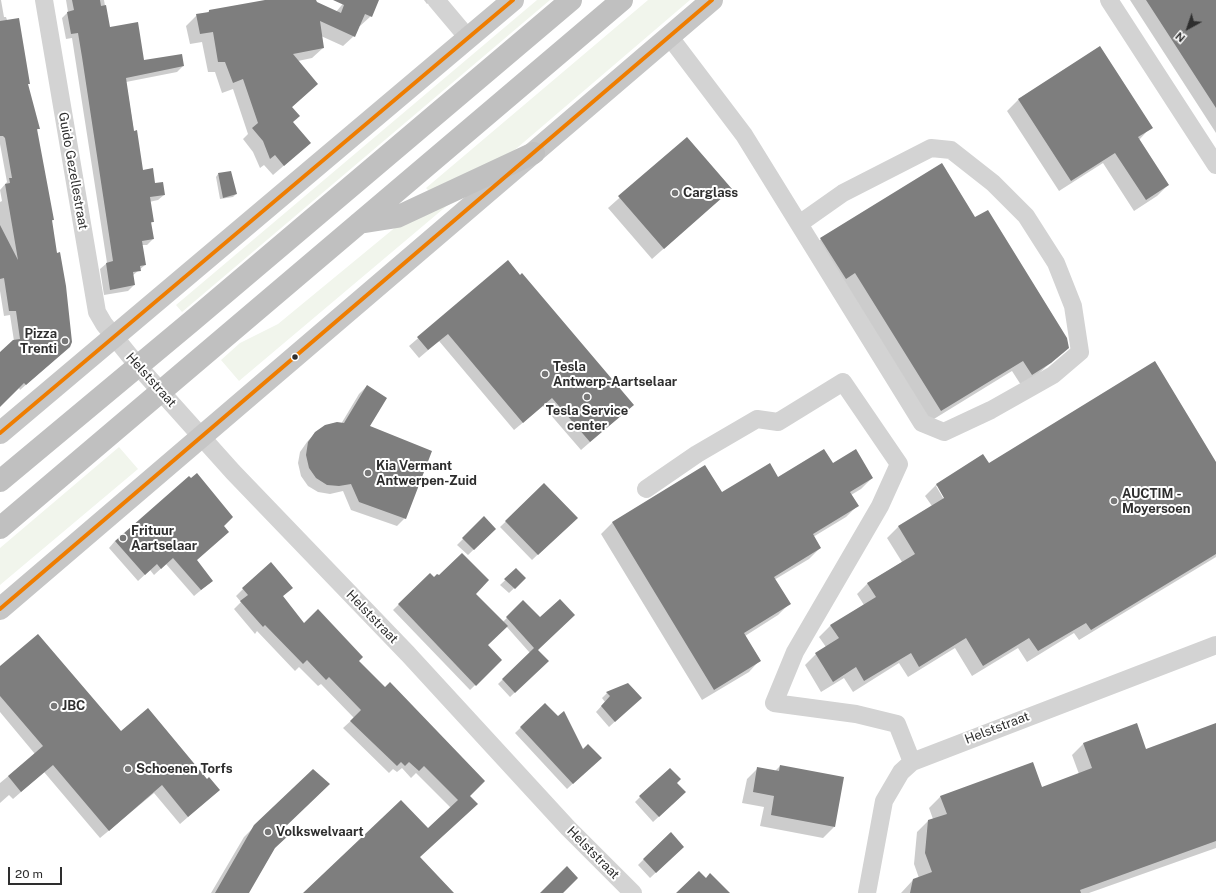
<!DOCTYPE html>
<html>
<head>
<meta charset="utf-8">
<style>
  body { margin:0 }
  #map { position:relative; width:1216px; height:893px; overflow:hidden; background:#fff; font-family:"Public Sans",sans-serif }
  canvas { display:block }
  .north { position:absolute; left:1168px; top:8px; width:40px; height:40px; -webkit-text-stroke:3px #fff; paint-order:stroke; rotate:220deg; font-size:11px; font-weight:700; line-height:16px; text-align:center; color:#2e2e2e }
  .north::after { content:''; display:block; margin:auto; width:14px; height:18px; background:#2e2e2e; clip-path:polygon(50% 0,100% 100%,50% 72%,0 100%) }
  .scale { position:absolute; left:8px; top:867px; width:54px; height:18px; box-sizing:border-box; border:2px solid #2e2e2e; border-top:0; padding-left:5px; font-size:12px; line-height:14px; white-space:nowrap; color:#2e2e2e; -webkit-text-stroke:3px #fff; paint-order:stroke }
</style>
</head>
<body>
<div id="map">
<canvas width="1216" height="893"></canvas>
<div class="north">N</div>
<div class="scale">20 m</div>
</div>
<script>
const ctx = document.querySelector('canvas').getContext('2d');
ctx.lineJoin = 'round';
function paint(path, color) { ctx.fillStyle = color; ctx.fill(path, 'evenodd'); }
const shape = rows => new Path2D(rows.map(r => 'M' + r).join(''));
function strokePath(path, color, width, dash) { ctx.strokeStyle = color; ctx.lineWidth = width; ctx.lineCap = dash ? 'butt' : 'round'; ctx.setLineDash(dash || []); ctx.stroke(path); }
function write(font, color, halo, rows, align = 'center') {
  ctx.font = font + ' "Public Sans",sans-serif'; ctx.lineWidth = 4; ctx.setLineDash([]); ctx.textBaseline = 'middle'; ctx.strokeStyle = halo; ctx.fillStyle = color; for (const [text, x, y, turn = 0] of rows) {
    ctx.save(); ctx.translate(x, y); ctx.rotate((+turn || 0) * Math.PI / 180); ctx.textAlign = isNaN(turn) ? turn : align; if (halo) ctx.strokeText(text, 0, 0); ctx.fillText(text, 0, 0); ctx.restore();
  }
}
paint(shape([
  [537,0,550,0,182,312,176,305],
  [648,0,690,0,510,154,430,192,426,188],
  [449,204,239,381,221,360,240,343,278,324,403,221],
  [119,447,138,469,0,585,0,548]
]), '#f1f5ec');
paint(shape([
  [0,0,1,0,4,17,6,17,29,83,27,85,39,128,36,131,53,220,51,222,63,352,20,390,19,388,0,406,0,353,14,341,10,315,4,316,0,291,0,202,2,201,0,190,7,182,0,144],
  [66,0,104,0,109,28,144,61,183,66,177,72,126,82,134,132,142,171,164,195,158,200,149,202,153,222,150,224,153,239,147,245,142,245,145,265,132,276,134,285,128,291,104,295,100,269,107,263,72,38,66,39,62,18,68,12],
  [271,0,315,0,316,3,336,12,346,0,350,0,371,16,360,26,358,26,354,36,343,46,321,36,323,48,312,58,298,61,317,84,291,108,292,122,310,143,273,175,264,165,260,168,253,152,243,139,248,134,233,89,222,93,215,72,208,72,202,42,190,44,186,26,197,15,206,14,209,11],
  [424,0,434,0,427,4],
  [1130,0,1216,0,1216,133],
  [1100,47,1151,127,1139,140,1168,185,1157,196,1134,211,1103,163,1059,191,1007,111,1018,100],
  [687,138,731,189,652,259,608,208],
  [218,174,236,194,233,197,220,199,216,177],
  [975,219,1068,347,1038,374,1021,385,1012,371,929,422,809,250,821,239],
  [507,262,633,405,581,450,543,406,514,430,439,341,419,358,409,346],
  [367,386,368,427,405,518,397,526,351,510,343,491,330,494,318,492,308,486,301,476,298,463,300,452,307,442,315,433,341,424,359,394],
  [1216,463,1216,557,1079,640,1074,633,1027,662,1018,648,972,676,955,648,908,677,899,663,853,692,844,678,821,692,805,665,816,654,826,647,819,637,830,626,864,605,857,594,868,583,902,562,887,538,898,527,932,506,925,496,936,485,988,464],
  [936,486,938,486,947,502,946,503],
  [832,464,872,478,861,489,851,495,857,506,846,517,813,537,820,548,809,559,774,580,789,604,778,615,745,636,760,660,749,672,702,700,601,534,612,523,705,466,722,494],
  [544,485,576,518,532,560,500,527],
  [484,518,495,529,468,555,457,545],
  [228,532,196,560,212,581,194,596,166,564,154,575,150,570,138,581,109,548,115,541],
  [516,570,525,578,509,593,500,585],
  [430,574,434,578,474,594,503,622,523,601,537,650,548,661,510,697,498,684,530,653,506,626,486,645,501,660,470,690,393,610],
  [292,588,282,597,303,624,358,661,469,796,419,857,453,893,304,893,428,829,451,808,416,773,411,778,402,768,397,772,393,769,389,773,343,728,354,718,321,684,318,686,299,667,295,671,257,631,255,634,234,609,241,602,236,596,243,589],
  [0,666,207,780,219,790,180,824,154,793,100,838,44,772,13,799,9,795,0,803,0,783,35,754,0,712],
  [607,693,635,703,609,727,596,712,605,702,602,698],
  [545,704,583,751,595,763,567,789,515,733],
  [1216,725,1216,848,1089,893,901,893,913,880,919,878,914,864,917,832,928,821,933,819,929,808,940,797,1032,763,1041,788,1079,774,1072,755,1083,744,1146,750],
  [780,766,834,827,823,838,760,826,764,807,742,803,747,779,758,768,775,771],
  [676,783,680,797,653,822,635,802,640,797],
  [255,826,282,830,274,849,248,893,211,893,244,837],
  [670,833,683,847,650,878,638,865]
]), '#0003');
paint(shape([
  [72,0,100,0,101,6,106,5,110,27,138,22,144,60,182,54,184,66,126,78,134,131,137,130,143,170,153,168,155,183,163,182,165,195,150,197,154,222,151,222,154,239,142,241,146,265,140,266,141,271,133,272,135,285,110,290,106,263,113,261,82,57,78,33,71,34,67,12,74,10],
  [265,0,316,0,317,2,341,13,344,5,333,0,379,0,372,17,365,14,355,37,320,21,324,48,293,54,318,84,292,107,300,116,293,122,311,143,284,166,275,155,270,159,263,141,252,128,258,123,243,79,233,83,225,62,218,62,213,32,200,34,196,14,209,12,209,10],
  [1146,0,1216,0,1216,108],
  [19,18,30,84,28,84,40,129,37,129,54,220,52,220,57,253,60,252,66,286,72,342,70,347,26,385,24,383,0,407,0,352,13,340,20,339,16,311,9,311,4,278,0,279,0,225,18,260,5,184,10,183,9,178,12,178,5,138,3,136,0,136,0,21],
  [1100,46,1153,128,1138,137,1169,185,1146,200,1115,153,1071,181,1018,99],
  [687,137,732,189,664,249,618,196],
  [942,163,975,217,988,210,1067,338,1069,348,1051,363,1032,375,1023,361,941,411,855,273,846,279,820,238],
  [231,171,237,194,223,198,218,173],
  [508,260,520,275,522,273,634,405,590,442,552,398,523,423,448,334,428,350,417,337],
  [1155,361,1216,462,1216,554,1091,630,1086,623,1038,651,1029,638,983,666,966,638,919,667,911,653,864,681,856,667,833,682,815,653,839,638,830,625,876,597,867,583,915,554,898,526,944,498,936,484,983,454,989,463],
  [367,385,387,398,370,426,432,451,406,519,359,502,351,484,339,486,327,485,316,478,309,468,306,455,308,442,315,432,325,425,337,422,344,423],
  [824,449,833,463,856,449,873,478,850,492,859,506,813,534,821,548,774,577,791,604,744,633,761,661,714,690,612,522,705,465,722,492,770,463,778,477],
  [197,473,233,517,224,526,229,532,197,560,213,581,201,590,173,558,161,569,157,564,145,575,115,541,189,476,191,478],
  [544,483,578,518,538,555,505,521],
  [484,516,496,529,474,550,462,538],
  [462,553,489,580,476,594,508,626,488,645,502,660,476,686,398,604,430,573,434,577,437,574,439,575],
  [271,562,293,588,283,596,304,623,318,609,363,657,359,661,385,687,390,682,485,781,470,796,478,804,420,857,454,893,303,893,401,800,428,828,458,800,424,766,419,771,409,762,405,766,401,762,397,766,350,721,361,710,329,677,326,680,307,660,303,664,265,625,263,627,240,601,248,595,242,588],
  [516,568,526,578,515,589,504,579],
  [560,599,575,615,538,650,549,661,515,693,502,679,534,648,506,617,523,600,540,617],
  [38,634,121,731,148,708,207,779,209,777,220,790,188,817,162,785,109,831,53,765,21,792,8,776,43,746,0,696,0,666],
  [628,683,642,698,615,722,601,706,610,696,606,692],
  [545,703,558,716,564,711,583,749,588,744,602,758,573,784,520,727],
  [1137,723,1146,749,1216,723,1216,841,1080,890,1081,893,910,893,913,879,932,872,925,853,928,820,947,814,940,796,1033,762,1042,787,1092,768,1083,743],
  [780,765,844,777,835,827,771,815,774,796,753,792,757,767,779,771],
  [670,768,681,779,677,783,686,792,659,817,639,796],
  [313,769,330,784,283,829,289,835,275,848,249,893,215,893,254,825],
  [671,832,684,847,656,873,643,859],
  [567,866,578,878,563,893,540,893],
  [699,871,706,878,710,873,730,893,676,893]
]), '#7e7e7e');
strokePath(shape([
  [44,0,97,312,104,324,138,366,233,472,408,654,568,828,633,893],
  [436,0,468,38],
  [1109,0,1216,165],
  [669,36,744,135,799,224,922,423,944,432,991,410,1053,375,1080,352,1073,306,1056,263,1026,216,993,183,951,150,931,148,843,193,799,224],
  [646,489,697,454,757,419,778,422,843,382,899,464,880,506,795,652,774,703,856,714,897,724,912,762],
  [867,893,884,801,901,772,912,762,1216,645]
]), '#d3d3d3', 18);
strokePath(shape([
  [0,433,513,0],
  [0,609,712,0]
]), '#c6c6c6', 22);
strokePath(shape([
  [359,223,397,217,534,153],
  [0,481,192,321,571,0],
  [0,528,622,0]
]), '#c0c0c0', 22);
strokePath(shape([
  [0,433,513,0],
  [0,609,712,0]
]), '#ef7d00', 4);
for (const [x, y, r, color] of [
  [675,193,4,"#777"],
  [65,341,4,"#777"],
  [295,357,3.5,"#2e2e2e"],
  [545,374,4,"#777"],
  [587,397,4,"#777"],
  [368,473,4,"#777"],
  [1114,501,4,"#777"],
  [123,538,4,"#777"],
  [54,706,4,"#777"],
  [128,769,4,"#777"],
  [268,832,4,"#777"]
]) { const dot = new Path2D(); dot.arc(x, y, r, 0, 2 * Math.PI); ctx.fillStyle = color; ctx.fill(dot); strokePath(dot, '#fff', 1.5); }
write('13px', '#2e2e2e', '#fff', [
  ["Guido Gezellestraat",73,171,80],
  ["Helststraat",151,380,48],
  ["Helststraat",372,617,46],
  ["Helststraat",997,728,-21],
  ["Helststraat",593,853,45]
]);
write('bold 13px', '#2e2e2e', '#fff', [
  ["Carglass",683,193],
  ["Pizza",57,334,"right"],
  ["Trenti",57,349,"right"],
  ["Tesla",553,367],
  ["Antwerp-Aartselaar",553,382],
  ["Tesla Service",587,411,"center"],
  ["center",587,426,"center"],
  ["Kia Vermant",376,466],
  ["Antwerpen-Zuid",376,481],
  ["AUCTIM -",1122,494],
  ["Moyersoen",1122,509],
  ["Frituur",131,531],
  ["Aartselaar",131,546],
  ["JBC",62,706],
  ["Schoenen Torfs",136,769],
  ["Volkswelvaart",276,832]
], 'left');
</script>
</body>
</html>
